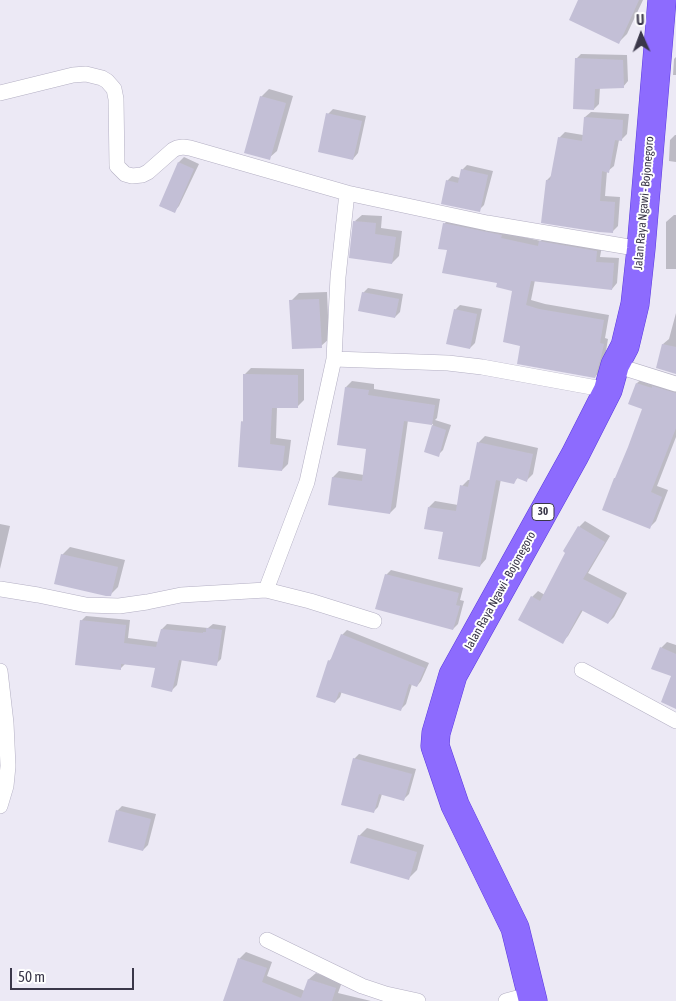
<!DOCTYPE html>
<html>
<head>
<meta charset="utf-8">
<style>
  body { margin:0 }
  #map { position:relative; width:676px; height:1001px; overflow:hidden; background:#ece9f5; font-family:"Asap Condensed",sans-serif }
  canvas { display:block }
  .north { position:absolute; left:616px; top:10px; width:50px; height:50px; -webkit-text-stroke:4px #fff; paint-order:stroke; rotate:358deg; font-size:14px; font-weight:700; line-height:20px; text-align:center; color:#3a3749 }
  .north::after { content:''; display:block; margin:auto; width:18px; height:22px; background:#3a3749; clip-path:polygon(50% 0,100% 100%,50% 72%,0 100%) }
  .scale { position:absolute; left:10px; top:968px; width:124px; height:22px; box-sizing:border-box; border:2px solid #3a3749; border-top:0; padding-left:6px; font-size:15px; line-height:18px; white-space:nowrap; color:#3a3749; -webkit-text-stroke:4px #fff; paint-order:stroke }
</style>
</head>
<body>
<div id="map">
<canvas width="676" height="1001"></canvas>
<div class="north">U</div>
<div class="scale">50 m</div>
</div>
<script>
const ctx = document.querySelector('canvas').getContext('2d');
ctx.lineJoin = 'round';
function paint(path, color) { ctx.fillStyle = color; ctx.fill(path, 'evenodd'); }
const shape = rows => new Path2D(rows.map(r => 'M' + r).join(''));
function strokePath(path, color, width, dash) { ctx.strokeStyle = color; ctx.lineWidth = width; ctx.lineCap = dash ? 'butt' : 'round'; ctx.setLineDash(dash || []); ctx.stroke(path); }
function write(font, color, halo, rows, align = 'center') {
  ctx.font = font + ' "Asap Condensed",sans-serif'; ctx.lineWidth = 4; ctx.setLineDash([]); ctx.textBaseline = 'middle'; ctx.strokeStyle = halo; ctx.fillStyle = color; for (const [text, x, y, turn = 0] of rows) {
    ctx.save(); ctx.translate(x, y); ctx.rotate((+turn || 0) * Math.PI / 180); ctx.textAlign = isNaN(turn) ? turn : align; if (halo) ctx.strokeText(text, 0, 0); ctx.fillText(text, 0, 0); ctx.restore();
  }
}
paint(shape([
  [579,0,643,0,627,34,619,42],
  [581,54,627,55,628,81,623,87,600,87,599,104,594,109,576,59],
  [676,57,676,75,673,75,674,59],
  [269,89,293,96,277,151,269,158,261,97],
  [333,109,366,116,358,153,353,159,328,114],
  [591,112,629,114,627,134,621,140,619,140,614,166,608,171,607,171,605,196,620,197,618,226,612,232,547,180,552,175,559,138,565,132,583,135,585,117],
  [675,135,676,135,676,162,669,161,670,140],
  [184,157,199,164,179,206,174,212,160,206,179,162],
  [467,165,493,171,484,205,479,210,447,181,452,176,460,178,462,170],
  [362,215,382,216,381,228,402,231,399,256,392,263,355,221],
  [674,215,676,215,676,269,666,269,666,222],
  [450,218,506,233,541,241,545,236,602,246,600,257,619,258,617,283,612,289,535,280,531,300,545,304,609,315,605,338,608,339,606,351,600,371,595,377,522,345,513,290,498,282,448,249,444,224],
  [368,288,403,294,400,312,395,317,363,293],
  [327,292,329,339,321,346,291,301,299,293],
  [460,305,482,309,475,343,470,348,455,310],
  [676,313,676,373,663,344,669,339],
  [251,368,304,369,304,400,297,407,277,407,276,438,291,440,288,464,282,470,242,422,244,420,244,375],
  [644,377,676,386,676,437,657,486,668,490,656,521,649,528,644,408,637,383],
  [352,381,374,384,374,389,440,399,437,418,435,420,451,425,443,450,438,455,425,451,433,424,408,420,396,507,390,513,329,504,333,477,339,471,364,475,368,448,346,387],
  [485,436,538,448,533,474,527,480,519,477,513,482,501,479,486,559,480,566,445,531,429,507,435,501,458,505,462,486,468,480,470,480,479,442],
  [585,521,610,536,588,573,627,593,614,617,608,623,583,610,568,636,562,642,532,597,538,591,545,595,579,527],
  [0,524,10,526,0,569],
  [70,547,125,560,118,587,110,595,62,555],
  [391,570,463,588,460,600,464,601,458,624,453,629,386,575],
  [86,616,130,620,128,638,159,642,162,629,167,624,208,628,213,624,226,626,221,659,216,664,182,659,177,685,172,690,157,667,125,664,120,669,81,621],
  [347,630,429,663,421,681,417,686,412,684,406,704,401,709,342,691,340,697,335,702,329,661,332,658,342,635],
  [667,642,676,645,676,707,672,676,661,648],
  [359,754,416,769,409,794,404,799,382,794,378,807,373,812,354,759],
  [122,806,156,814,148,845,143,850,117,811],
  [367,828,424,845,417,870,409,878,359,836],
  [246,952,272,962,267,976,305,991,309,979,316,973,342,982,338,993,371,1001,233,1001,239,959]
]), '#0003');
paint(shape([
  [578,0,639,0,619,44,569,20],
  [575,58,623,60,624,88,595,89,594,110,573,109],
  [260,96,286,103,270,160,244,153],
  [326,113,362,121,353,160,318,152],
  [584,117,623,120,622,141,615,140,609,173,602,171,600,201,615,202,613,233,599,232,541,223,546,180,550,180,558,137,582,141],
  [178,162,194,169,175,213,159,206],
  [461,169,488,175,480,212,441,204,446,180,458,183],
  [353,221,376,223,375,234,396,237,392,264,349,258],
  [443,223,502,235,501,238,538,246,539,241,597,251,596,262,614,263,612,290,531,281,526,305,539,309,604,320,600,343,604,344,601,357,595,378,517,364,520,346,503,342,512,291,496,287,497,283,442,273,447,250,438,249],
  [362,292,399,299,395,318,358,311],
  [319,299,322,348,292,349,289,300],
  [454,309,477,314,470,349,446,344],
  [662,344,676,347,676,374,656,368],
  [243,374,298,375,298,408,272,408,270,444,285,446,282,471,238,467,241,421,243,422],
  [636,383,652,388,652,386,676,393,676,428,651,492,662,497,650,529,602,510,614,478,615,478,628,447,642,409,628,404],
  [345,387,369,390,368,395,435,405,432,425,404,421,390,514,328,505,332,477,362,481,366,449,337,445],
  [432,425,446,430,439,457,424,452],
  [477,442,533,454,527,482,517,478,514,484,496,480,480,567,438,559,443,532,424,529,428,507,456,511,460,485,468,487],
  [578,526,605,542,583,579,622,599,608,624,581,610,563,644,518,620,531,596,540,601,565,553,563,551],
  [61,554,118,567,111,596,106,596,54,584],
  [385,574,459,593,456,605,460,606,453,630,375,609],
  [80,620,126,625,124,643,156,647,161,629,203,633,203,632,206,632,206,628,222,630,217,666,179,660,172,692,151,687,155,668,121,664,121,670,75,665],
  [341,634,425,668,417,687,409,684,401,711,339,692,335,703,316,697,328,660,330,661],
  [660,647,676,654,676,709,661,702,671,676,651,669],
  [353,758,412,774,404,801,379,794,374,813,341,805],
  [116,810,151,819,143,851,108,842],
  [358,835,417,852,409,880,350,863],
  [238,958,267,968,262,982,301,998,308,979,336,988,332,1001,223,1001]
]), '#c3bfd6');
const street = shape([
  [0,93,73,75,86,74,102,78,107,81,114,89,116,99,117,166,125,174,132,176,142,175,148,172,173,150,177,148,183,147,190,148,347,193,487,223,641,249],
  [334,359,448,363,482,367,608,390],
  [615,365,676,384],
  [0,589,38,595,86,605,119,606,147,602,181,595,266,590,310,601,374,621],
  [266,590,307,482,334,359,338,277,347,193],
  [582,670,676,721],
  [0,671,6,723,8,766,6,786,0,806],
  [267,940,362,986,386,994,418,1001],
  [506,1001,532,994]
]);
const highway = shape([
  [533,1001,515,928,455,805,435,746,436,733,453,675,575,455,608,390,615,365,625,346,635,304,641,249,662,0]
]);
strokePath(street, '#b3afc3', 16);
strokePath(highway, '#5a3ade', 29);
strokePath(street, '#fff', 15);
strokePath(highway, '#8d6bfe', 28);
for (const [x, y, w] of [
  [543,512,22]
]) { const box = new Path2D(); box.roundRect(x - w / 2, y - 8.5, w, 17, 4); ctx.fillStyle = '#fff'; ctx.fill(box); strokePath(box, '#3a3749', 1); }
write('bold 11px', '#3a3749', null, [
  ["30",543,512]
]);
write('12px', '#3a3749', '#fff', [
  ["Jalan Raya Ngawi - Bojonegoro",644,203,-85],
  ["Jalan Raya Ngawi - Bojonegoro",500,591,-61]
]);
</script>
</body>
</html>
